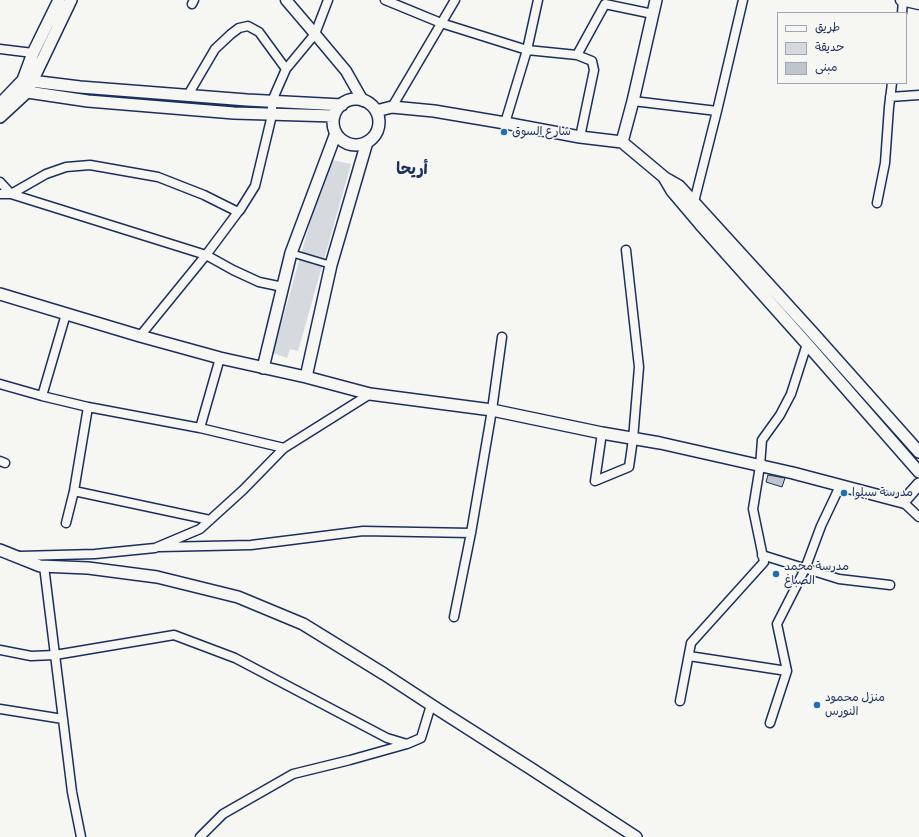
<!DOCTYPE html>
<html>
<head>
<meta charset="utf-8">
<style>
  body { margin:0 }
  #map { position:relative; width:919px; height:837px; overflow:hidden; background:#f6f6f2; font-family:Pangolin,"Playpen Sans Arabic",sans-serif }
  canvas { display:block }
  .legend { position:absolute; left:777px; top:12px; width:130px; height:72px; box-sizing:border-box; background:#f6f6f2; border:1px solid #9ea6b7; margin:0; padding:5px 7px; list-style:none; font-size:12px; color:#1b2f5e }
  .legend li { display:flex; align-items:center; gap:8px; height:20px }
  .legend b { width:20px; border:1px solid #9ea6b7 }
</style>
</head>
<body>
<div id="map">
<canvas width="919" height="837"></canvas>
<ul class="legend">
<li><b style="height:5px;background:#f6f6f2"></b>طريق</li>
<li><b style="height:11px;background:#d6d9dd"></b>حديقة</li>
<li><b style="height:11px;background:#c0c4cd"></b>مبنى</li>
</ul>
</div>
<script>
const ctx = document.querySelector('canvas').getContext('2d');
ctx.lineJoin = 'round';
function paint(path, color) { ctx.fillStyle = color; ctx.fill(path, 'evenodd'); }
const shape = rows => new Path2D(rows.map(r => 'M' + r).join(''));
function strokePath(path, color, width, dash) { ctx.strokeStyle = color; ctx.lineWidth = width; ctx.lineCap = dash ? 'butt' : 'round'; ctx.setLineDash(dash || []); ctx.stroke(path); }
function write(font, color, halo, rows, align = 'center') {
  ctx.font = font + ' Pangolin,"Playpen Sans Arabic",sans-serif'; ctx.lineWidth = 3; ctx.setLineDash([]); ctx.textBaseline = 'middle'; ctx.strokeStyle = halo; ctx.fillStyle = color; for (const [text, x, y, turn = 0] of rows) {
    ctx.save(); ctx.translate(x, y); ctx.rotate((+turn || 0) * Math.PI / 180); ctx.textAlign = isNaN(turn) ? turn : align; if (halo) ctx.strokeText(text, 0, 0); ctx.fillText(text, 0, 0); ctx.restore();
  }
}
paint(shape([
  [328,159,351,164,298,351,290,349,287,358,273,353]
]), '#d6d9dd');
const building = shape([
  [768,475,785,478,782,487,766,482,768,475]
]);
paint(building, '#c0c4cd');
strokePath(building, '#1b2f5e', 1);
const pedestrian = shape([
  [291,253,331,265]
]);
const minor = shape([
  [385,0,441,23,527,50,577,55,592,61,594,70,580,137],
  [192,4,194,0],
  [902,13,903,0],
  [0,49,33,53],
  [577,55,605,4,653,14],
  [188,95,215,49,231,34,239,28,248,26,259,32,286,69],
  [890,97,919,95],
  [633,101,717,111],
  [392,107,455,0],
  [505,123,527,50,538,0],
  [0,182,11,194,206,255,233,270,259,282,283,287],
  [0,194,11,194,46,174,66,167,90,165,158,177,204,195,238,212],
  [694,202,717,111,743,0],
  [877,203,885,163,889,107,892,83],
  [140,336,206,255,238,212,240,210,255,186,272,115,272,101,286,69,315,34,328,0],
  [0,384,42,396,88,407,200,428,284,448],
  [42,396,66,314],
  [200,428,220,358],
  [602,433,595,481,629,467,633,439,639,367,626,250],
  [0,461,5,463],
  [74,491,210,520],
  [903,502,919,517],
  [66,523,74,491,88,407],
  [160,547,251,545,363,531,471,533],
  [762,555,839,579,890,585],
  [20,556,95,554,155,548,200,529,243,490,284,448,370,394],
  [44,566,72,792,81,837],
  [454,617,471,533,492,410,502,337],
  [0,650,31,656,55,655,174,635,235,658,387,738,407,744,421,738,431,705],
  [689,656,787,671],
  [680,701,691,643,764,562,753,509,760,466,762,440,780,415,791,394,807,344],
  [0,709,63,719],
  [770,723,787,671,777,624,805,569,821,526,840,486],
  [200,837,223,814,293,774,350,760,407,744]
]);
const tertiary = shape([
  [286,0,315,34,346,71,363,101],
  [901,0,919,4]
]);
const secondary = shape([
  [23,80,80,87,247,100,342,105],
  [14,90,88,101,234,113,334,116],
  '333 122a23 23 0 1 1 46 0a23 23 0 1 1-46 0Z',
  [0,104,23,80,33,53,59,0],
  [376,111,392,107,434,111,505,123,580,137,622,142,665,178,679,186,812,332,919,452],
  [0,117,27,92,71,0],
  [622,142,633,101,656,0],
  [665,179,672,191,700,224,807,344,919,472],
  [0,294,140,336,220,358,306,377,370,394,492,410,602,433,660,443,793,473,903,502,919,484],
  [263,368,291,253,336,133],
  [306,377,331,265,367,142],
  [0,550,40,566,88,568,157,577,238,597,303,624,384,674,439,710,530,768,636,837]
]);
strokePath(pedestrian, '#1b2f5e', 9);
strokePath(minor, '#1b2f5e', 11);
strokePath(tertiary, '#1b2f5e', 13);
strokePath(secondary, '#1b2f5e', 14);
strokePath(pedestrian, '#f6f6f2', 6);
strokePath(minor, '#f6f6f2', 8);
strokePath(tertiary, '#f6f6f2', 10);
strokePath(secondary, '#f6f6f2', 11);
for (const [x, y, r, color] of [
  [504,132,4,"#1f6fb2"],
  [844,493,4,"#1f6fb2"],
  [776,574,4,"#1f6fb2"],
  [817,705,4,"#1f6fb2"]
]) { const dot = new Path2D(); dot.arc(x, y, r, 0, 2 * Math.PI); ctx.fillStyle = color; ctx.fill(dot); strokePath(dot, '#f6f6f2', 1.5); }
write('12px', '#1b2f5e', '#f6f6f2', [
  ["شارع السوق",512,132],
  ["مدرسة سبلوا",852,493],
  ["مدرسة محمد",784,567],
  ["الصباغ",784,581],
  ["منزل محمود",825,698],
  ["النورس",825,712]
], 'left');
write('bold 16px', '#1b2f5e', '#f6f6f2', [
  ["أريحا",412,170]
]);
</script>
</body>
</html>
